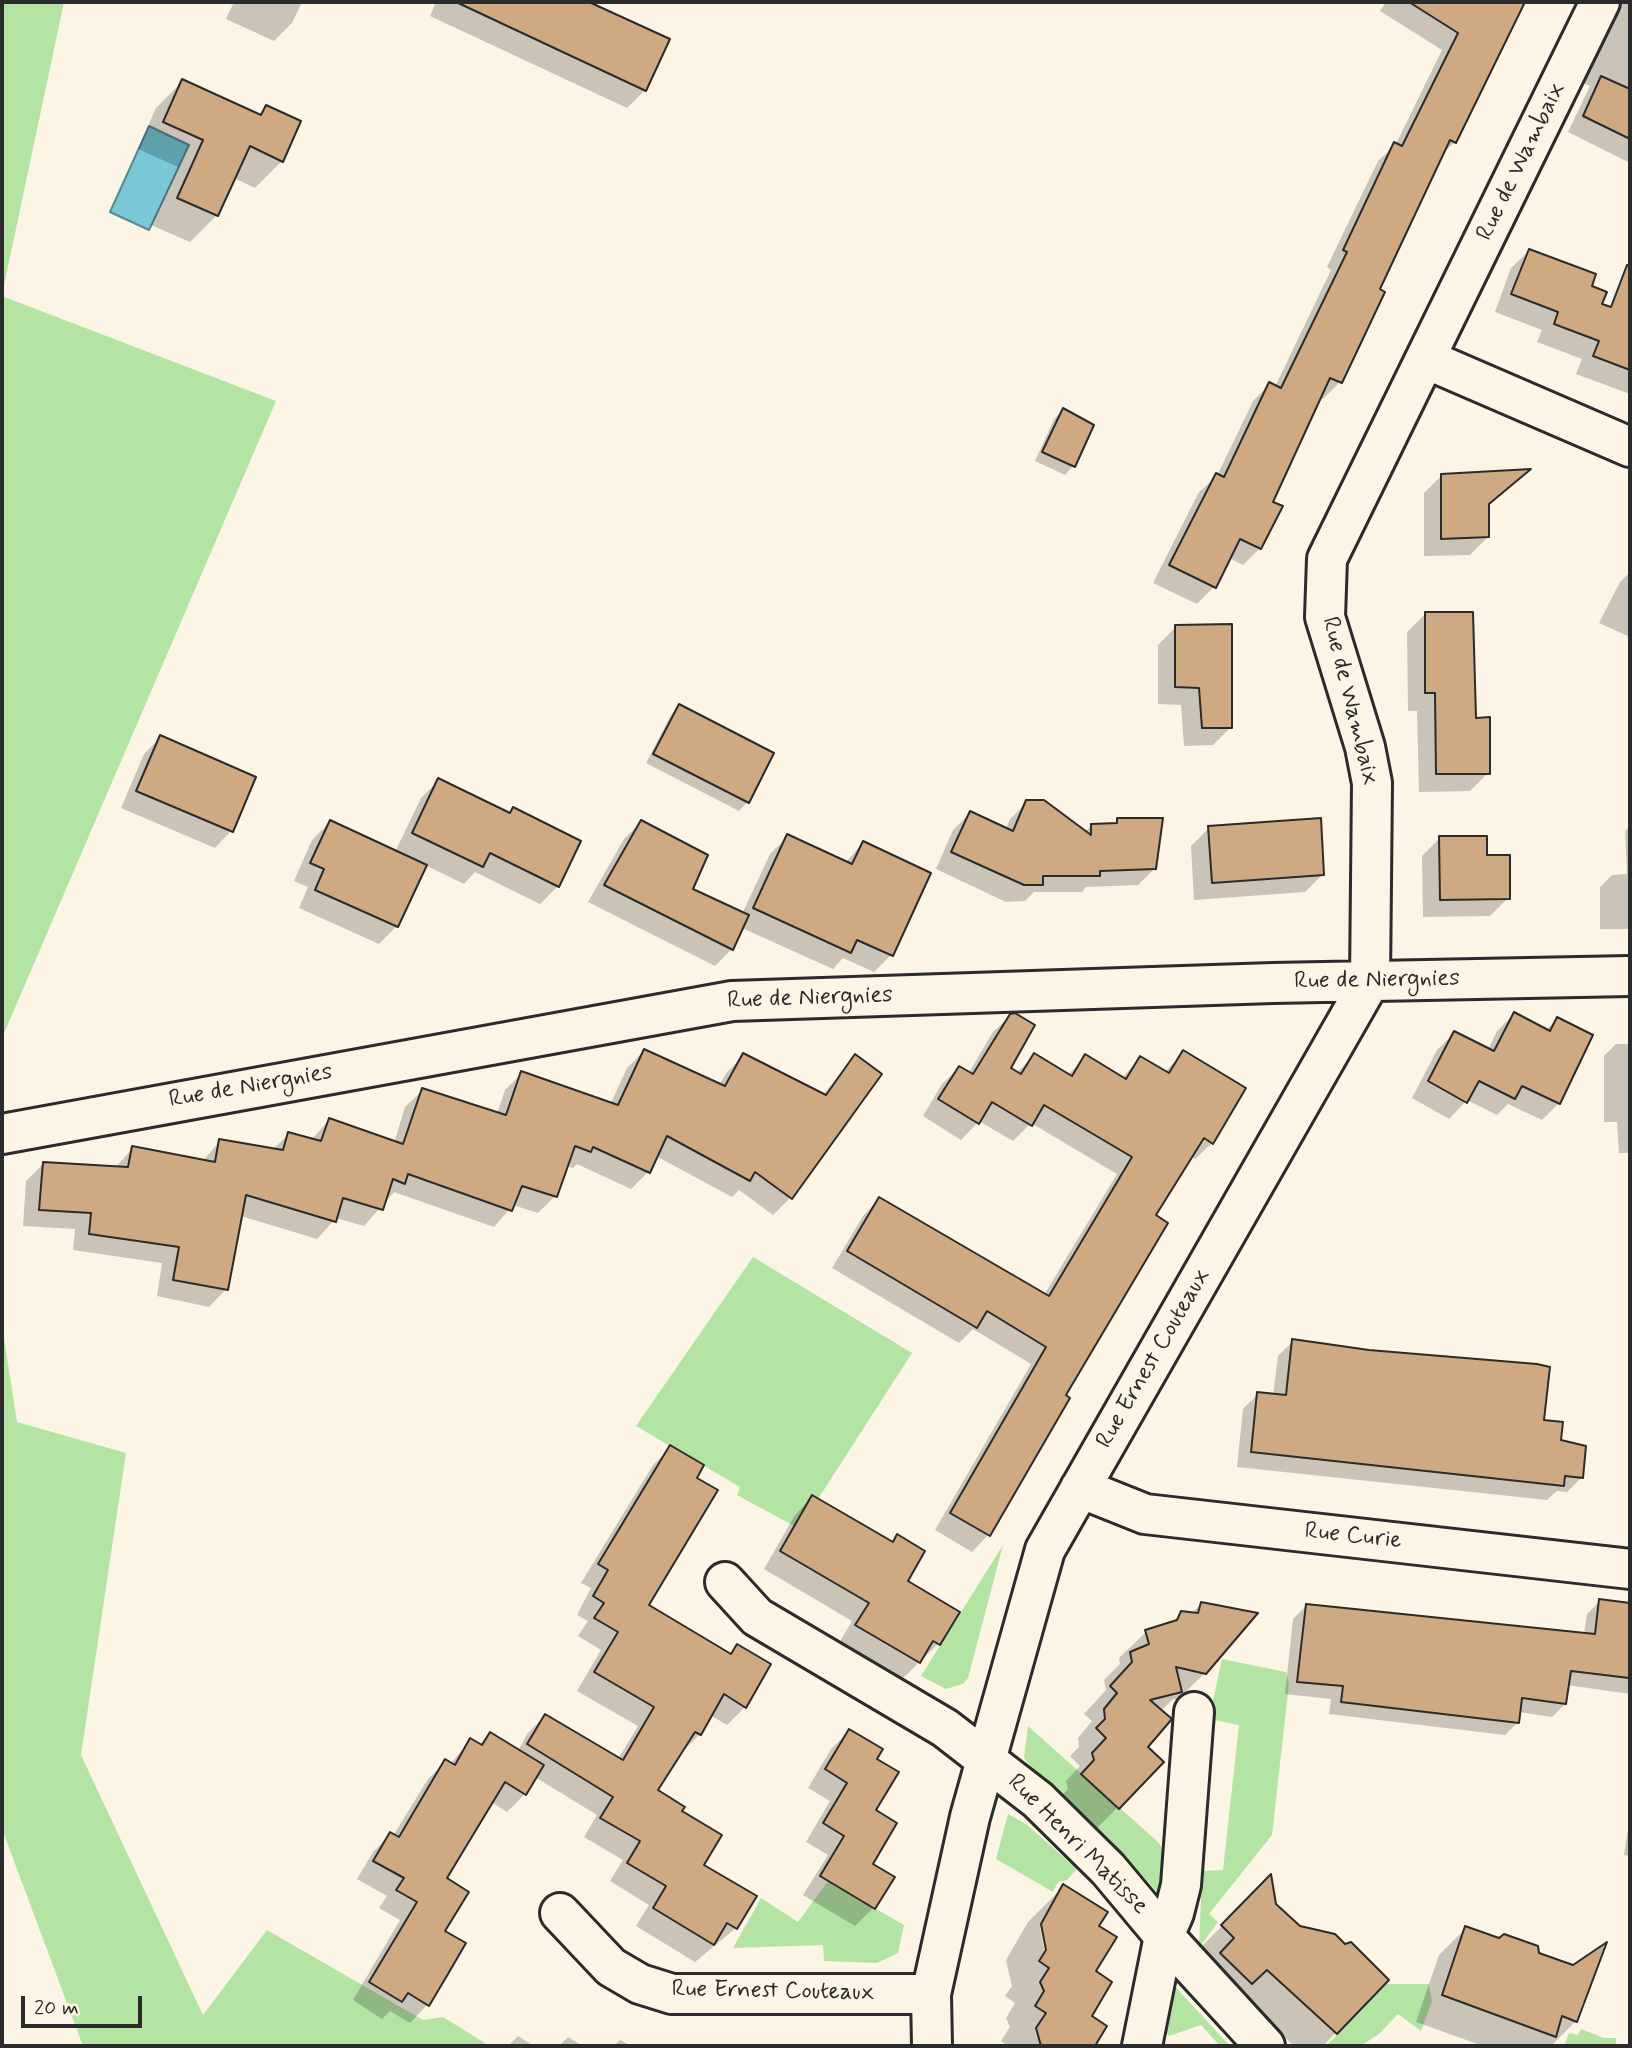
<!DOCTYPE html>
<html>
<head>
<meta charset="utf-8">
<style>
  body { margin:0 }
  #map { position:relative; width:1632px; height:2048px; overflow:hidden; background:#fcf5e5; font-family:Mynerve,sans-serif }
  canvas { display:block }
  .frame { position:absolute; inset:0; border:4px solid #2b2b2b; pointer-events:none }
  .scale { position:absolute; left:21px; top:1996px; width:121px; height:32px; box-sizing:border-box; border:4px solid #2b2b2b; border-top:0; padding-left:9px; font-size:21px; line-height:24px; white-space:nowrap; color:#2b2b2b; -webkit-text-stroke:5px #fcf5e5; paint-order:stroke }
</style>
</head>
<body>
<div id="map">
<canvas width="1632" height="2048"></canvas>
<div class="frame"></div>
<div class="scale">20 m</div>
</div>
<script>
const ctx = document.querySelector('canvas').getContext('2d');
ctx.lineJoin = 'round';
function paint(path, color) { ctx.fillStyle = color; ctx.fill(path, 'evenodd'); }
const shape = rows => new Path2D(rows.map(r => 'M' + r).join(''));
function strokePath(path, color, width, dash) { ctx.strokeStyle = color; ctx.lineWidth = width; ctx.lineCap = dash ? 'butt' : 'round'; ctx.setLineDash(dash || []); ctx.stroke(path); }
function write(font, color, halo, rows, align = 'center') {
  ctx.font = font + ' Mynerve,sans-serif'; ctx.lineWidth = 5; ctx.setLineDash([]); ctx.textBaseline = 'middle'; ctx.strokeStyle = halo; ctx.fillStyle = color; for (const [text, x, y, turn = 0] of rows) {
    ctx.save(); ctx.translate(x, y); ctx.rotate((+turn || 0) * Math.PI / 180); ctx.textAlign = isNaN(turn) ? turn : align; if (halo) ctx.strokeText(text, 0, 0); ctx.fillText(text, 0, 0); ctx.restore();
  }
}
paint(shape([
  [2,2,64,2,2,295],
  [2,296,276,401,2,1038],
  [753,1257,912,1353,818,1499,812,1496,794,1526,737,1495,740,1487,636,1426],
  [2,1325,17,1422,126,1453,81,1755,203,2015,267,1930,423,2020,443,2017,485,2043,484,2046,83,2046,2,1829],
  [1003,1545,968,1678,963,1684,946,1689,921,1676],
  [1222,1659,1286,1672,1289,1684,1272,1835,1209,1914,1218,1922,1199,1948,1202,1871,1223,1870,1239,1725,1209,1719],
  [1028,1726,1158,1842,1168,1857,1167,1895,1158,1893,1109,1839,1039,1777,1024,1758],
  [1008,1814,1026,1824,1077,1869,1067,1880,1058,1882,1053,1892,996,1859],
  [828,1881,904,1925,898,1953,877,1963,824,1961,823,1945,733,1948,761,1898,798,1922],
  [1169,1980,1230,2046,1220,2046,1201,2025,1169,2036,1161,2027],
  [1386,1984,1429,1984,1432,2001,1421,2031,1398,2014,1379,2034,1362,2045,1326,2046],
  [1581,2029,1604,2038,1616,2038,1616,2046,1564,2046,1569,2033,1578,2035]
]), '#b4e4a4');
const water = shape([
  [149,126,189,145,149,230,110,212,149,126]
]);
paint(water, '#79c7d7');
strokePath(water, '#5a8992', 2);
paint(shape([
  [234,2,302,2,292,23,274,41,226,19],
  [436,2,586,2,667,39,645,90,627,108,430,16],
  [1386,2,1524,2,1455,142,1441,155,1378,290,1340,382,1323,399,1319,397,1271,502,1260,548,1243,565,1229,558,1214,587,1197,604,1153,583,1199,492,1217,476,1253,401,1270,384,1275,387,1331,270,1327,267,1378,161,1396,144,1442,50,1380,11],
  [1617,2,1630,2,1630,163,1568,132,1590,86,1579,81],
  [183,81,258,115,267,107,282,161,255,188,234,178,217,215,190,242,151,225,178,167,138,149,156,108],
  [1529,251,1590,287,1600,305,1630,317,1630,394,1576,374,1582,359,1537,342,1542,330,1495,312,1511,268],
  [1063,410,1073,466,1065,475,1035,461,1054,419],
  [1526,471,1487,506,1488,537,1470,555,1424,556,1424,493,1442,475],
  [1630,572,1630,637,1599,623,1620,582],
  [1425,614,1488,773,1470,791,1419,792,1417,711,1408,711,1407,632],
  [1176,627,1231,727,1213,745,1184,746,1181,705,1158,704,1158,645],
  [679,706,771,753,747,802,739,811,646,763,671,715],
  [161,737,231,831,215,848,121,808,144,754],
  [439,780,508,814,513,809,579,842,558,886,540,904,475,872,464,884,425,865,397,926,379,944,299,908,308,887,294,881,312,840,330,822,395,852,421,798],
  [1027,802,1085,832,1092,825,1113,825,1118,820,1155,868,1138,885,1086,887,1082,892,1034,892,1025,901,1006,902,936,869,953,830,970,813,1006,829,1010,819],
  [641,822,690,890,742,914,770,854,788,836,845,863,863,843,891,955,874,972,843,958,833,969,742,928,732,949,715,966,588,902,624,839],
  [1630,826,1630,929,1600,929,1600,887,1612,875,1627,874,1625,831],
  [1209,828,1323,874,1305,892,1194,900,1191,846],
  [1440,838,1485,856,1508,898,1490,916,1423,917,1422,856],
  [1514,1014,1545,1031,1557,1019,1559,1103,1542,1120,1508,1104,1497,1115,1467,1100,1449,1119,1412,1098,1437,1050,1454,1033,1488,1050,1497,1031],
  [1010,1016,1009,1069,1016,1074,1034,1055,1068,1075,1086,1056,1122,1078,1140,1058,1164,1073,1184,1052,1212,1143,1195,1159,1191,1156,1154,1216,1064,1396,988,1535,972,1552,935,1530,1031,1364,973,1329,959,1343,832,1268,863,1216,879,1199,1044,1295,1117,1174,1031,1123,1013,1141,979,1121,961,1140,923,1116,942,1084,959,1068,968,1074,993,1032],
  [1616,1044,1630,1044,1630,1153,1619,1153,1617,1122,1604,1122,1604,1056],
  [644,1051,719,1085,727,1072,744,1055,823,1095,855,1056,879,1074,790,1198,773,1215,739,1190,732,1197,656,1156,648,1172,631,1189,577,1164,573,1168,566,1166,555,1196,538,1213,513,1205,494,1227,394,1192,364,1226,336,1218,317,1239,241,1216,226,1289,209,1307,157,1296,162,1263,73,1250,75,1229,23,1226,26,1181,44,1163,115,1168,133,1148,202,1162,220,1141,272,1150,289,1134,311,1140,329,1120,394,1143,405,1107,423,1090,497,1114,505,1090,522,1073,610,1105,627,1068],
  [1293,1341,1542,1422,1582,1477,1567,1492,1557,1491,1547,1500,1237,1467,1243,1409,1258,1394,1273,1396,1278,1356],
  [671,1447,647,1606,729,1655,737,1646,745,1707,727,1725,710,1715,700,1734,682,1752,655,1791,680,1812,702,1866,736,1928,695,1962,636,1926,649,1905,610,1881,623,1860,584,1837,597,1815,535,1777,525,1794,507,1812,491,1802,445,1879,442,1931,427,2005,410,2023,390,2011,382,2019,353,2000,400,1920,379,1908,387,1896,357,1879,373,1852,391,1834,393,1836,428,1779,446,1761,450,1764,471,1740,479,1745,490,1734,518,1751,527,1734,545,1716,618,1759,638,1726,577,1691,601,1650,578,1636,588,1621,577,1615,591,1588,581,1583,653,1465],
  [812,1497,890,1543,897,1536,905,1582,938,1644,901,1680,839,1643,852,1621,764,1569,795,1515],
  [1600,1601,1630,1604,1630,1694,1567,1685,1565,1704,1552,1717,1519,1712,1518,1722,1505,1735,1329,1714,1331,1699,1285,1694,1293,1619,1306,1606,1584,1635,1587,1614],
  [1201,1604,1205,1673,1177,1700,1173,1699,1160,1712,1118,1807,1091,1834,1056,1802,1068,1789,1066,1781,1080,1766,1070,1756,1079,1747,1078,1738,1092,1721,1084,1714,1106,1690,1104,1680,1120,1664,1119,1658,1146,1632,1170,1624,1182,1613,1191,1614],
  [849,1731,875,1759,870,1864,873,1908,855,1926,803,1895,828,1855,806,1842,830,1801,808,1788,831,1749],
  [1630,1816,1630,1856,1624,1855],
  [1270,1878,1274,1905,1299,1928,1387,1980,1323,2046,1294,2046,1195,1953],
  [1063,1887,1097,1926,1089,2016,1105,2027,1093,2046,1008,2046,1001,2041,1010,2027,1006,2018,1015,2003,1005,1996,1012,1986,1006,1960,1028,1922],
  [1040,1928,1043,1928,1049,1958,1046,1959],
  [1466,1928,1537,1954,1576,2021,1551,2046,1483,2046,1416,2022,1439,1955],
  [518,2036,534,2046,508,2046],
  [568,2037,583,2046,559,2046],
  [620,2040,631,2046,614,2046]
]), '#0003');
const building = shape([
  [456,2,589,2,670,39,646,91,456,2],
  [1409,2,1525,2,1456,143,1450,140,1380,289,1385,292,1342,383,1330,378,1273,502,1283,506,1261,549,1240,539,1216,588,1169,565,1216,473,1224,477,1269,382,1281,388,1347,252,1343,250,1394,142,1402,146,1458,33,1409,2],
  [1601,76,1630,89,1630,139,1583,116,1601,76],
  [182,79,261,115,266,105,301,121,283,162,250,146,218,216,177,198,203,140,163,122,182,79],
  [1529,249,1596,274,1592,286,1607,292,1602,304,1611,307,1627,265,1630,266,1630,370,1593,356,1599,341,1554,324,1558,312,1511,294,1529,249],
  [1063,408,1094,425,1075,467,1042,452,1063,408],
  [1531,469,1489,504,1489,537,1441,539,1441,474,1531,469],
  [1425,612,1473,612,1476,718,1490,717,1490,774,1436,774,1435,693,1425,693,1425,612],
  [1232,624,1232,728,1202,728,1199,688,1175,687,1175,625,1232,624],
  [679,704,774,753,749,803,653,754,679,704],
  [160,735,256,777,233,832,136,791,160,735],
  [438,778,510,813,513,807,581,841,559,887,490,853,483,867,412,833,438,778],
  [1026,800,1044,800,1091,835,1091,824,1117,823,1117,818,1163,818,1156,869,1100,871,1100,876,1043,876,1043,885,1024,885,951,852,970,811,1013,831,1026,800],
  [1321,818,1324,875,1212,883,1208,826,1321,818],
  [330,820,427,865,398,927,315,890,324,869,310,863,330,820],
  [641,820,708,855,693,889,749,915,733,950,604,885,641,820],
  [787,834,852,864,863,841,931,873,893,956,857,940,851,953,753,908,787,834],
  [1439,836,1487,836,1487,855,1510,855,1510,899,1440,900,1439,836],
  [1514,1012,1550,1031,1557,1017,1593,1035,1560,1104,1522,1086,1515,1099,1479,1081,1467,1103,1428,1081,1454,1031,1494,1051,1514,1012],
  [1015,1013,1035,1025,1011,1068,1021,1074,1034,1053,1072,1076,1085,1054,1126,1079,1140,1056,1169,1073,1183,1050,1246,1088,1213,1144,1204,1138,1156,1215,1168,1223,1066,1395,1070,1398,990,1536,950,1513,1046,1347,987,1311,977,1328,847,1251,879,1197,1049,1296,1132,1157,1044,1105,1032,1126,992,1102,979,1124,938,1099,959,1066,973,1074,1010,1014,1015,1013],
  [644,1049,725,1086,743,1053,826,1095,855,1054,882,1074,792,1199,755,1172,750,1181,667,1136,650,1173,593,1147,591,1152,575,1146,557,1197,522,1186,512,1211,408,1174,405,1184,393,1179,383,1210,343,1198,336,1222,246,1195,228,1290,173,1280,179,1247,89,1234,91,1213,39,1210,43,1162,128,1167,132,1146,215,1162,219,1139,283,1150,288,1132,321,1141,329,1118,403,1144,422,1088,506,1115,521,1071,618,1105,644,1049],
  [1292,1339,1369,1350,1537,1364,1550,1367,1544,1420,1563,1422,1561,1440,1586,1446,1583,1478,1565,1476,1564,1486,1251,1452,1257,1392,1286,1395,1292,1339],
  [670,1445,704,1465,697,1478,718,1490,649,1605,731,1654,737,1644,771,1664,746,1708,724,1694,701,1735,695,1732,658,1790,685,1807,682,1811,722,1835,704,1865,757,1896,737,1929,727,1923,714,1945,653,1908,666,1886,627,1863,640,1841,600,1818,613,1797,527,1744,545,1714,623,1760,654,1707,594,1672,618,1632,594,1618,604,1603,593,1596,608,1570,598,1564,670,1445],
  [812,1495,893,1542,897,1534,925,1551,908,1581,960,1612,940,1645,933,1641,920,1663,855,1625,869,1603,780,1551,812,1495],
  [1599,1599,1630,1603,1629,1678,1571,1671,1566,1704,1522,1698,1519,1723,1341,1702,1343,1686,1297,1682,1306,1604,1595,1634,1599,1599],
  [1201,1602,1258,1613,1206,1674,1176,1667,1182,1692,1150,1700,1172,1719,1148,1747,1164,1762,1119,1809,1081,1774,1094,1760,1092,1753,1106,1738,1096,1728,1105,1719,1104,1709,1117,1693,1110,1686,1132,1662,1130,1652,1149,1644,1145,1630,1177,1620,1181,1611,1198,1613,1201,1602],
  [849,1729,883,1749,877,1759,899,1772,876,1810,897,1823,873,1864,895,1877,875,1909,820,1876,844,1836,823,1823,847,1783,825,1769,849,1729],
  [490,1732,544,1765,526,1795,505,1782,447,1878,469,1892,445,1931,466,1943,448,1974,429,2006,408,1993,402,2002,369,1982,417,1902,396,1890,404,1878,373,1861,390,1832,399,1837,445,1759,455,1765,470,1738,482,1745,490,1732],
  [1271,1874,1276,1904,1300,1926,1335,1934,1345,1944,1351,1942,1389,1980,1337,2034,1267,1970,1252,1984,1220,1953,1234,1938,1221,1925,1271,1874],
  [1063,1884,1108,1912,1099,1926,1117,1937,1096,1971,1112,1982,1092,2016,1107,2026,1095,2046,1041,2046,1036,2028,1046,2013,1035,2006,1044,1991,1040,1982,1049,1968,1039,1961,1046,1950,1041,1924,1063,1884],
  [1465,1926,1499,1938,1504,1934,1538,1946,1539,1953,1573,1965,1607,1942,1577,2022,1562,2016,1556,2037,1442,1995,1465,1926]
]);
paint(building, '#cfa981');
strokePath(building, '#2b2b2b', 2);
const minor = shape([
  [1426,359,1630,447],
  [2,1134,732,1001,1273,983,1630,976],
  [1080,1488,1145,1514,1630,1569],
  [725,1582,757,1617,945,1728,1038,1800,1108,1869,1164,1936,1265,2046],
  [560,1913,611,1967,640,1984,672,1994,931,1994],
  [932,2046,931,1994,970,1817,1045,1550,1370,981,1372,783,1365,747,1325,617,1327,559,1600,2],
  [1142,2046,1164,1936,1174,1913,1181,1885,1194,1712]
]);
strokePath(minor, '#2b2b2b', 44);
strokePath(minor, '#fcf5e5', 38);
write('24px', '#2b2b2b', '#fcf5e5', [
  ["Rue de Wambaix",1522,162,-64],
  ["Rue de Wambaix",1349,701,76],
  ["Rue de Niergnies",1377,981,-1],
  ["Rue de Niergnies",810,999,-2],
  ["Rue de Niergnies",251,1087,-10],
  ["Rue Ernest Couteaux",1154,1359,-60],
  ["Rue Curie",1353,1537,6],
  ["Rue Henri Matisse",1077,1845,45],
  ["Rue Ernest Couteaux",773,1992,1]
]);
</script>
</body>
</html>
